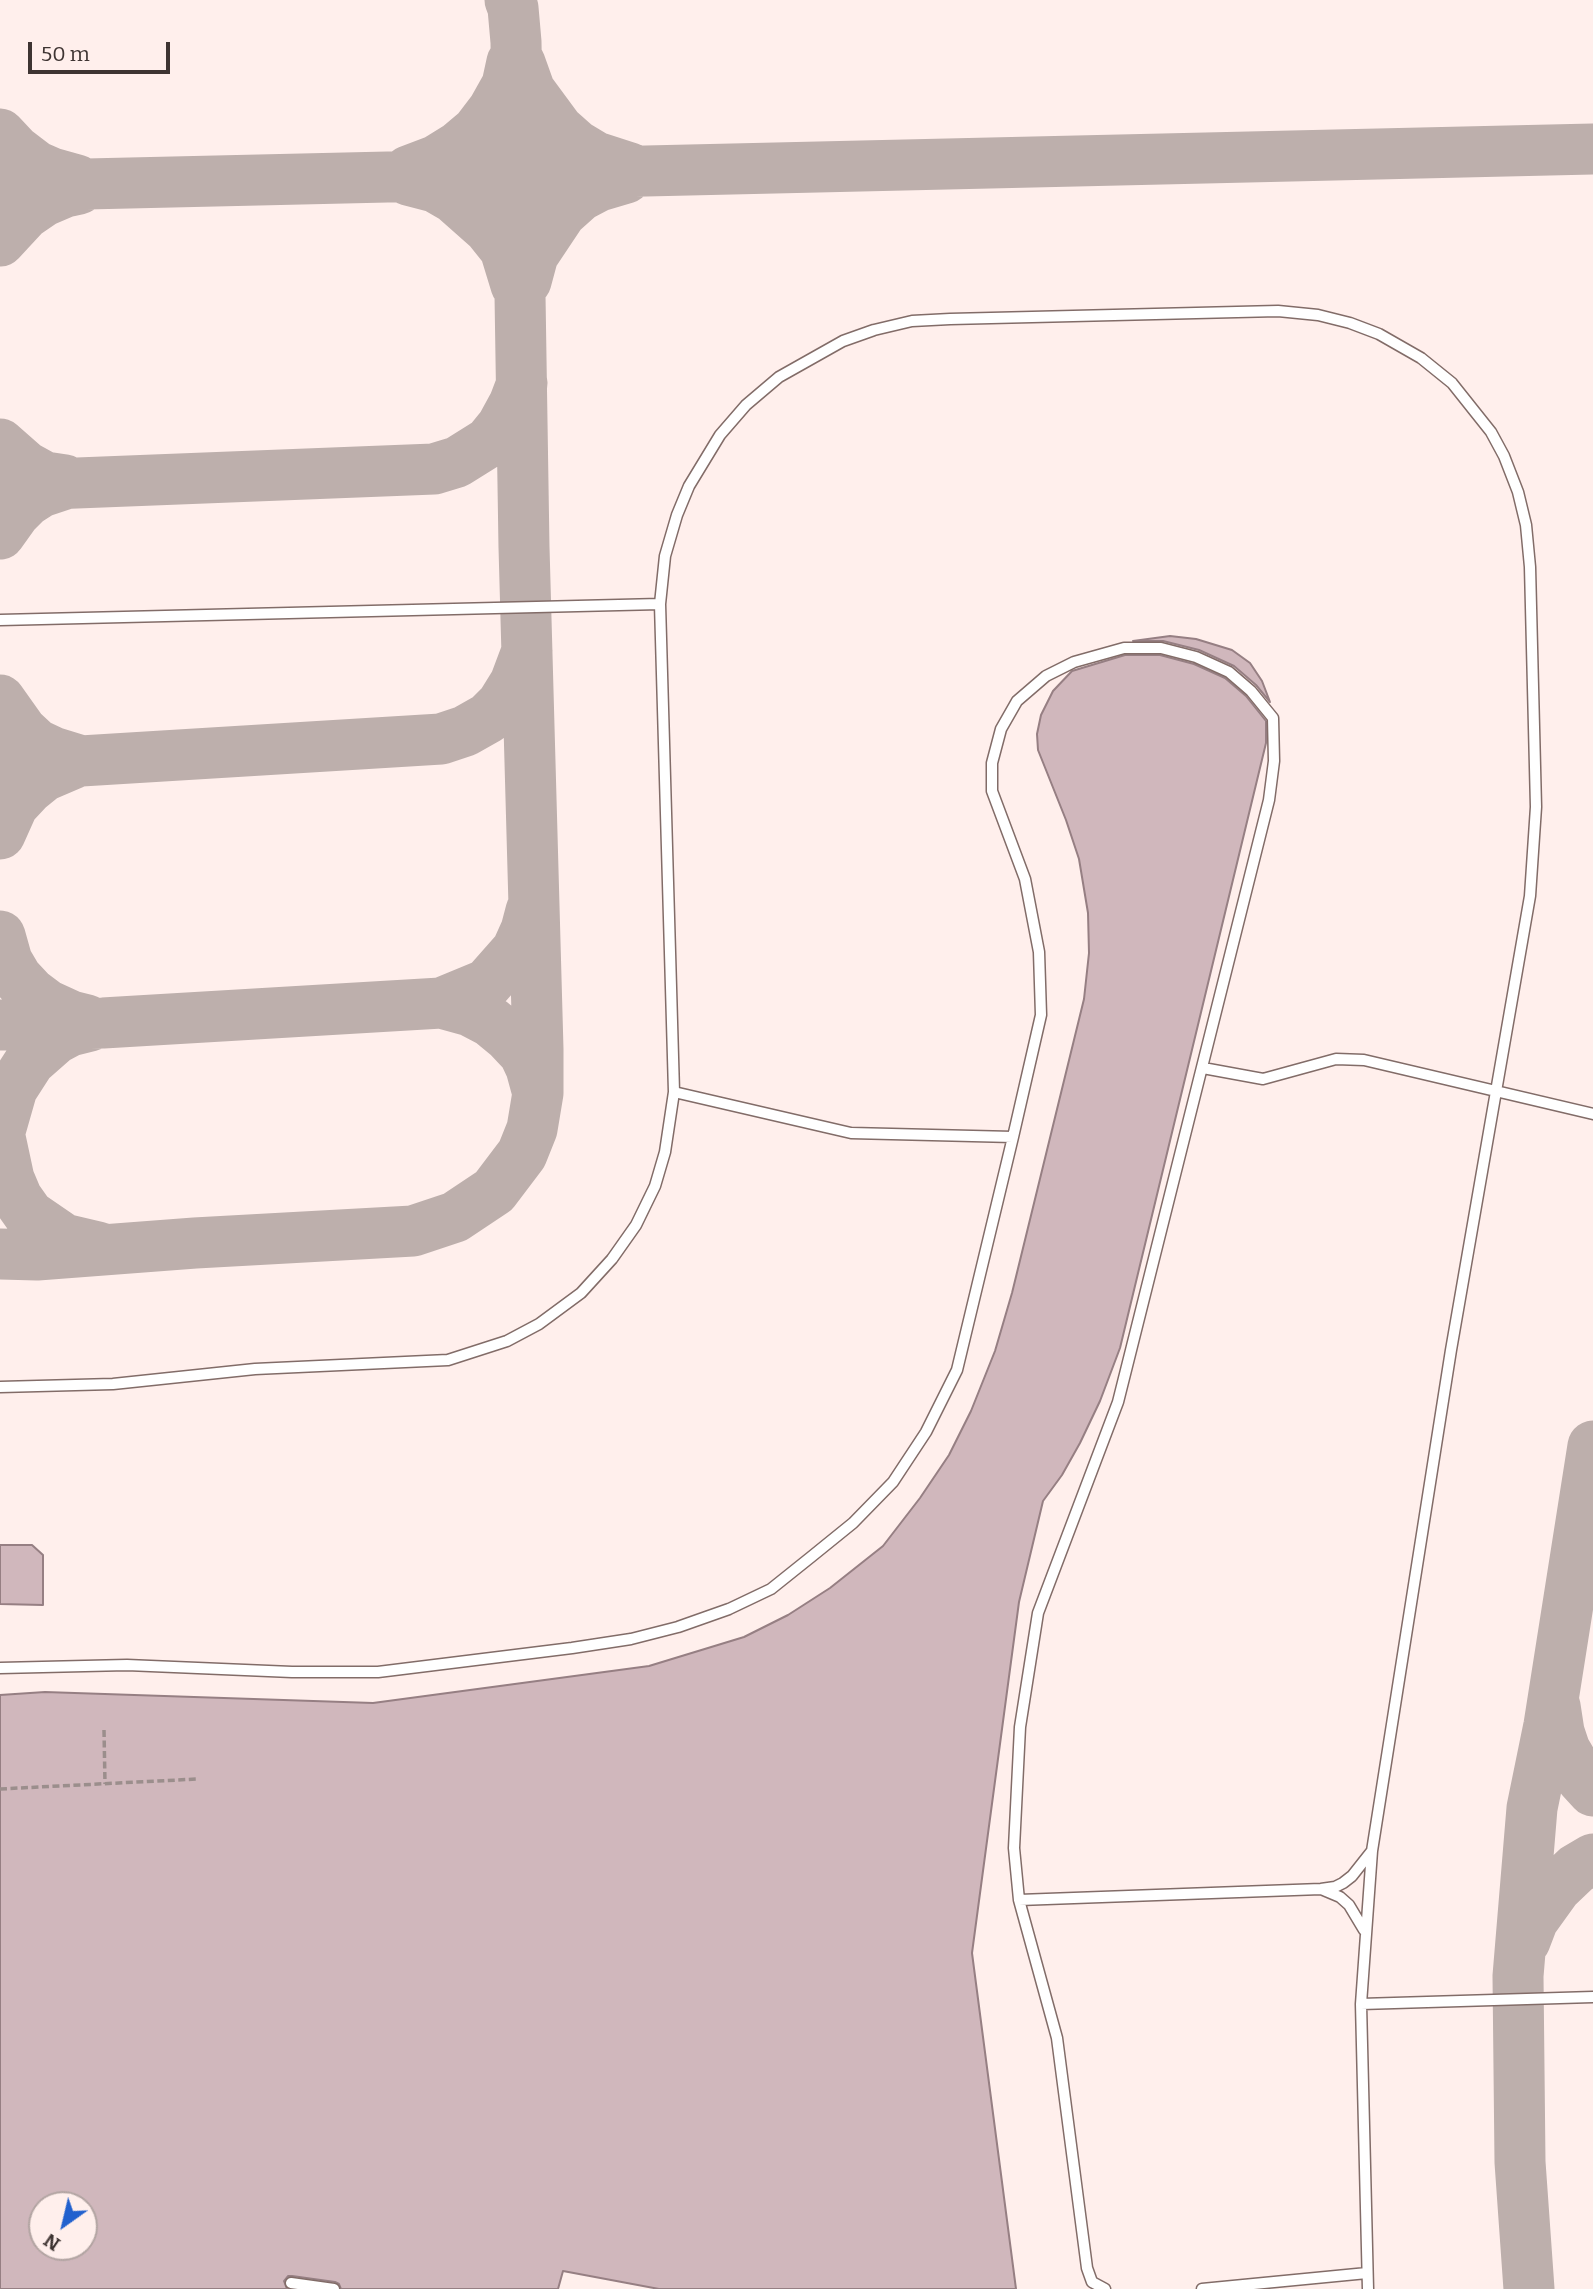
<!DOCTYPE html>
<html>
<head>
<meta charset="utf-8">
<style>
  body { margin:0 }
  #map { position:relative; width:1593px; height:2289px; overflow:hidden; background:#ffefec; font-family:Bitter,serif }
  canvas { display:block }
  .north { position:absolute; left:28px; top:2191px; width:70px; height:70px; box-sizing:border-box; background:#ffefec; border:2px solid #b2a4a2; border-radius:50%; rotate:214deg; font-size:19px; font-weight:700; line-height:28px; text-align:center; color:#3e3432 }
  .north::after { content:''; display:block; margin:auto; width:24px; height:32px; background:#2261ce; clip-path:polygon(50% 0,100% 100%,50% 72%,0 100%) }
  .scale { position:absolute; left:28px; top:42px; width:142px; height:32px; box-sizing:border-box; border:4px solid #3e3432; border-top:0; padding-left:9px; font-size:21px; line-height:24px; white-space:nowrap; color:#3e3432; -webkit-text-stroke:5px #ffefec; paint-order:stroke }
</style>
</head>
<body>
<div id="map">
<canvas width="1593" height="2289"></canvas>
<div class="north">N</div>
<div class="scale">50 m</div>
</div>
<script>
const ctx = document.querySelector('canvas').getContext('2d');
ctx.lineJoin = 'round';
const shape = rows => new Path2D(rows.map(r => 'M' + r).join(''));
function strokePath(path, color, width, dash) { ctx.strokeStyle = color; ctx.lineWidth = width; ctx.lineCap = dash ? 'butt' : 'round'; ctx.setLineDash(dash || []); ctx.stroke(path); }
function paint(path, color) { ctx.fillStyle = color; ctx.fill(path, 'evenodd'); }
strokePath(shape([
  [520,63,530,91,558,129,576,145,596,157,630,168],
  [0,134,15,150,36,166,52,173,77,180],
  [408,171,437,160,458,147,477,131,493,110,507,85,512,62],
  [408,180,435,187,454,198,489,229,505,249,516,285],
  [0,186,1593,149],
  [0,241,25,214,44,201,65,192,79,189],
  [526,281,533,255,561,213,580,196,599,186,626,178],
  [0,444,25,466,45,477,65,480],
  [0,486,434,469,457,462,489,442,502,426,514,404,522,383],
  [0,534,15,513,27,501,41,492,65,484],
  [0,700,22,731,36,744,53,752,79,760],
  [0,763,81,761,441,739,465,731,488,718,502,704,515,683,527,651],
  [0,834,13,805,28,789,44,776,79,761],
  [0,936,7,961,17,978,31,993,47,1005,71,1016,87,1020],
  [441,1003,470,1011,491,1022,508,1036,524,1053,531,1068,537,1090],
  [0,1025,103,1023,441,1003,487,984,517,950,526,930,531,911],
  [0,1116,0,1137,9,1179,17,1198,29,1215,64,1239,98,1247],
  [0,1131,12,1089,30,1061,55,1039,70,1031,90,1026],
  [0,1254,37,1255,195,1243,413,1231,455,1217,494,1191,522,1154,532,1129,538,1093,538,1049,524,547,516,42,513,8,510,0],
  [1555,1706,1559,1732,1565,1750,1582,1779,1593,1791],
  [1525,1941,1533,1920,1556,1888,1576,1869,1593,1859],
  [1529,2289,1520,2162,1518,1976,1532,1808,1549,1725,1593,1446]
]), '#bdafac', 51);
const building = shape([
  [1170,636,1196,639,1232,650,1250,663,1262,681,1270,702,1256,685,1234,666,1199,650,1163,641,1133,641,1170,636],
  [1125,655,1160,655,1194,664,1225,678,1246,696,1266,721,1266,743,1120,1348,1100,1401,1080,1443,1062,1475,1043,1501,1019,1602,972,1953,1016,2289,659,2289,563,2271,558,2289,341,2289,339,2284,335,2282,292,2276,288,2276,284,2281,287,2289,0,2289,0,1695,45,1692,373,1703,649,1666,744,1637,788,1615,830,1588,883,1546,920,1498,949,1455,971,1411,995,1351,1012,1293,1084,999,1089,953,1088,913,1079,859,1066,820,1038,750,1037,734,1041,715,1053,691,1072,671,1125,655],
  [42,2205,84,2205,84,2247,42,2247,42,2205],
  [0,1545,32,1545,43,1555,43,1605,0,1604,0,1545]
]);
paint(building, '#d0b7bc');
strokePath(building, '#967f83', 2);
const service = shape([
  [0,620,660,604],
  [1203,1068,1263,1079,1336,1059,1364,1060,1593,1114],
  [674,1092,851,1133,1013,1137],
  [0,1387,113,1384,255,1369,448,1360,507,1341,539,1324,581,1293,612,1259,636,1225,655,1186,665,1152,674,1092,660,604,665,556,677,515,689,486,720,435,746,405,779,377,843,341,874,330,912,321,950,319,1278,311,1318,315,1350,323,1379,334,1421,358,1452,383,1491,432,1504,456,1518,492,1526,525,1530,567,1536,807,1530,896,1451,1350,1372,1851,1361,2004,1368,2289],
  [0,1668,127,1665,292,1672,378,1672,572,1648,631,1639,678,1627,729,1609,771,1589,811,1557,853,1523,893,1482,926,1432,957,1370,1013,1137,1041,1015,1039,952,1025,879,992,791,992,763,1001,729,1017,701,1046,676,1074,662,1124,648,1161,648,1196,657,1229,672,1251,691,1273,718,1274,761,1269,800,1118,1402,1038,1613,1020,1727,1014,1848,1019,1900,1057,2038,1087,2268,1092,2282,1105,2289],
  [1321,1889,1340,1897,1349,1905,1364,1930],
  [1019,1900,1321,1889,1335,1887,1343,1883,1352,1876,1371,1852],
  [1361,2004,1593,1997],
  [291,2283,334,2289],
  [1202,2289,1367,2273]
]);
strokePath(service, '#826c68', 13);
strokePath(shape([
  [104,1730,105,1784],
  [0,1789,197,1779]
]), '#9b8e8c', 3.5, [7, 3.5]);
strokePath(service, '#fff', 10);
</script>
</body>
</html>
